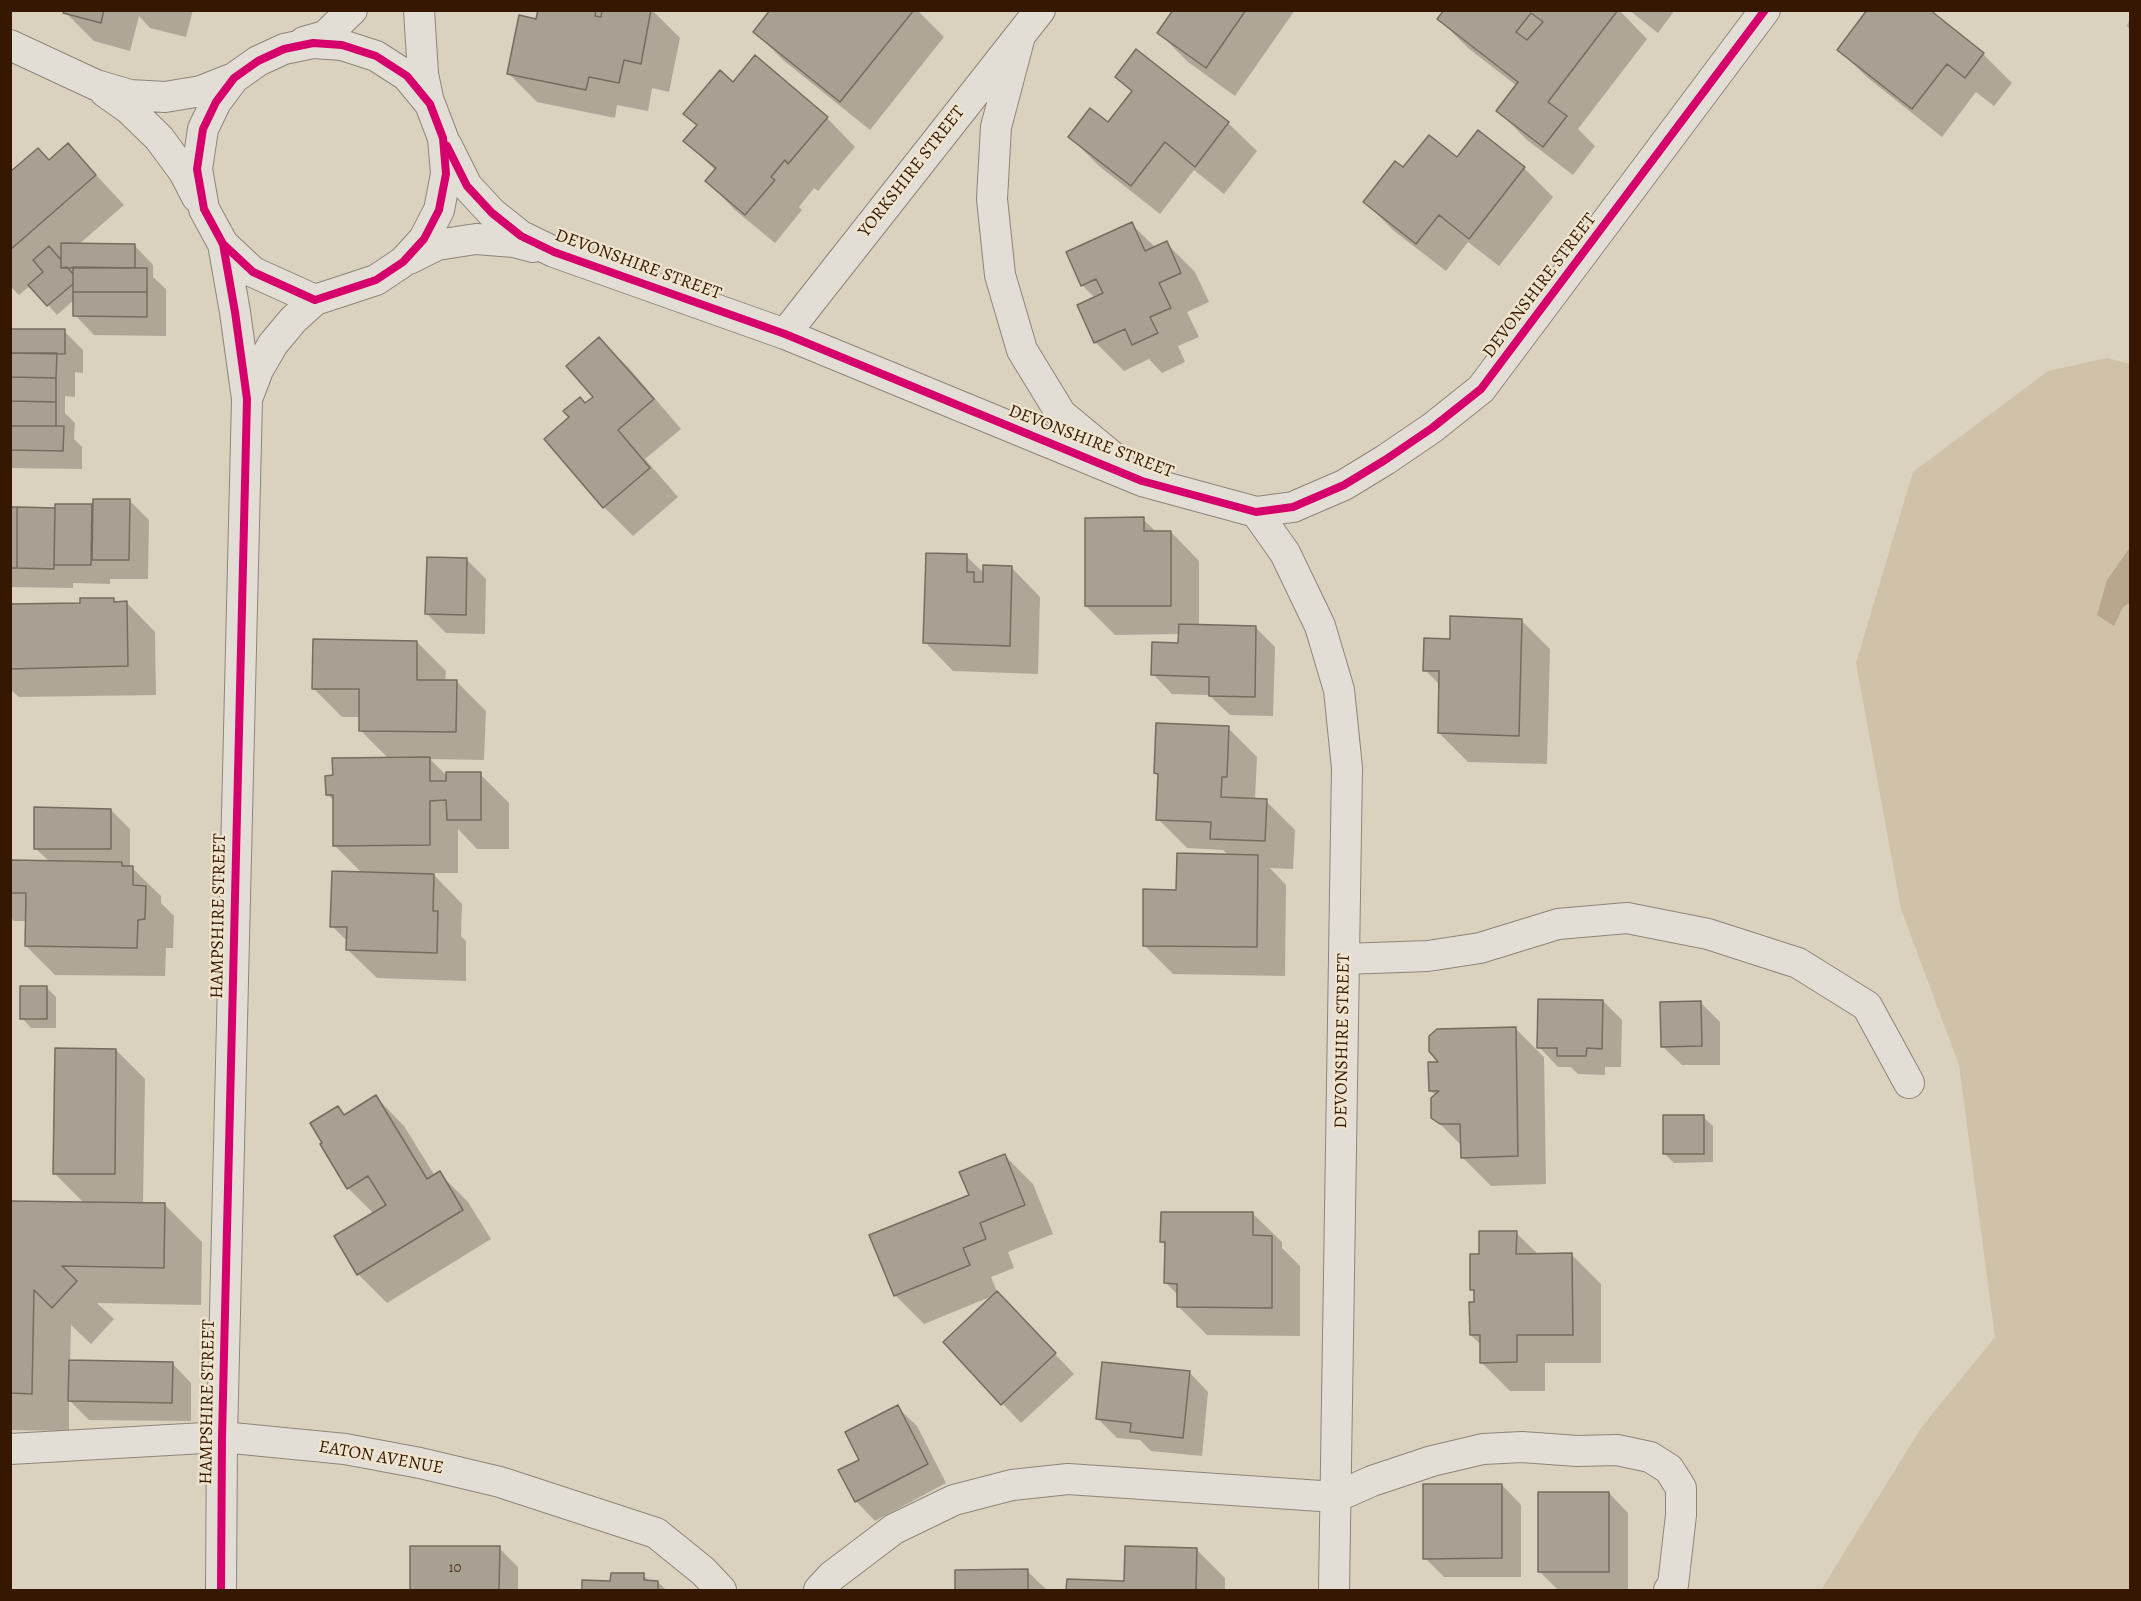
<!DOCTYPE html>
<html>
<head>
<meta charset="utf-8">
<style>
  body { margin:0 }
  #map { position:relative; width:2141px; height:1601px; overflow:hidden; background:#dad1bf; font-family:Alegreya,serif }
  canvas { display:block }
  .frame { position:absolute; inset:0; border:12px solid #351702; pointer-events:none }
</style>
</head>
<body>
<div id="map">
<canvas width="2141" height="1601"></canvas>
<div class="frame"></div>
</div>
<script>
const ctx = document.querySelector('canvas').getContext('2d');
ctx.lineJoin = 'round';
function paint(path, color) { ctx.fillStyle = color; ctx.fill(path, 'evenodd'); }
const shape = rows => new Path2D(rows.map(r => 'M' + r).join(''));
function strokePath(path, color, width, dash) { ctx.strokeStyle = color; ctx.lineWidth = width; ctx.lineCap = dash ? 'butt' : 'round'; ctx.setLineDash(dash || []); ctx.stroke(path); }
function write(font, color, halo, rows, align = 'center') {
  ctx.font = font + ' Alegreya,serif'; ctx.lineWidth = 4.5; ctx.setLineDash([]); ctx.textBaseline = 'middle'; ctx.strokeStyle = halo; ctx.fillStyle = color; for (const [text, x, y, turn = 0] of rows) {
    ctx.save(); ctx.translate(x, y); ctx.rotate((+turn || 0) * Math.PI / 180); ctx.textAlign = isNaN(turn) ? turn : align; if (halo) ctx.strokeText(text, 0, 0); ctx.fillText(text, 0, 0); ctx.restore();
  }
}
paint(shape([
  [2107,358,2130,364,2130,547,2107,580,2123,607,2130,603,2130,1590,1821,1590,1921,1428,1995,1337,1959,1065,1901,909,1856,663,1913,472,2048,371]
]), '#d0c2a8');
paint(shape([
  [2130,547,2130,603,2123,607,2114,626,2097,615,2107,580]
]), '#b8a68d');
paint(shape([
  [65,10,193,10,186,37,150,28,139,16,130,51,94,41,65,12],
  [540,10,652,10,680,38,669,92,652,88,648,111,617,105,615,118,537,102,509,74,538,21],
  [772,10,917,10,944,37,870,130,783,60,755,32],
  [1175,10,1295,10,1235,96,1188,62,1159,33],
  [1488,10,1619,10,1647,39,1578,129,1595,146,1573,175,1527,140,1498,111,1517,86,1468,48,1439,19],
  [1629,10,1675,10,1658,33],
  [1927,10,1983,54,2012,83,1994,106,1976,92,1942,137,1868,78,1839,50],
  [2130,18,2130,30,2127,26],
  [1136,51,1228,123,1257,151,1224,194,1194,170,1160,214,1099,166,1070,137,1108,124,1133,93,1117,77],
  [685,114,827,118,855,147,818,191,814,188,799,207,802,210,775,243,735,210,707,181,716,171,685,141,698,126],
  [1478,132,1524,168,1553,197,1499,266,1468,242,1446,271,1394,231,1365,202,1403,169,1457,159],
  [68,145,124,205,78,245,134,245,153,265,153,277,166,289,166,336,94,335,75,315,75,299,57,315,31,285,19,295,10,286,10,174,50,162],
  [1131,224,1156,248,1166,243,1195,272,1209,302,1187,312,1199,337,1178,346,1185,362,1162,373,1149,359,1124,371,1095,342,1095,298,1082,285],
  [10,330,64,331,83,350,83,373,75,372,75,397,65,396,65,413,75,423,74,439,82,447,82,469,10,468],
  [599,339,628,367,681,429,645,459,678,497,633,536,604,507,546,439,595,397],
  [130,501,149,520,148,579,110,579,110,584,73,583,73,588,10,587,10,509,56,509,56,505,93,506],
  [1143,519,1157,533,1171,532,1199,561,1199,626,1255,627,1275,647,1273,716,1230,715,1209,695,1172,694,1153,674,1179,644,1180,634,1115,635,1086,606],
  [966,556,985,574,1012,568,1040,597,1038,674,953,671,925,642],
  [467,560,486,579,485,634,446,633,427,614],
  [113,599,117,603,127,603,155,632,156,695,19,697,10,689,10,605,82,604],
  [1521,620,1550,649,1547,764,1468,762,1439,733,1441,686,1425,670,1451,640],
  [417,642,446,671,445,682,457,682,486,711,484,760,430,759,448,777,480,774,509,803,509,849,477,849,458,829,458,873,432,873,462,904,461,936,466,941,466,981,377,978,348,950,348,942,332,926,363,874,334,845,334,801,327,794,389,759,360,730,360,717,342,717,313,688],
  [1228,728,1257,757,1255,800,1266,801,1295,830,1293,869,1270,868,1286,885,1285,976,1173,974,1144,945,1178,892,1229,856,1223,850,1187,848,1158,819,1160,777,1156,773],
  [111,810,130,829,130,868,132,868,161,896,161,903,174,916,173,948,166,948,165,976,55,975,26,946,27,921,14,921,10,917,10,862,50,862,35,848],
  [47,988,56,997,56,1028,31,1028,22,1018],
  [1603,1001,1622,1020,1621,1067,1605,1067,1605,1075,1578,1074,1571,1067,1558,1067,1539,1047],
  [1701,1003,1720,1022,1720,1065,1682,1065,1662,1046],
  [1515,1028,1544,1057,1546,1184,1491,1186,1462,1157,1462,1146,1433,1117,1436,1096,1430,1090],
  [116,1050,145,1079,143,1204,165,1205,202,1242,201,1305,97,1303,114,1319,91,1344,71,1325,70,1362,172,1363,191,1383,191,1421,89,1420,69,1400,69,1431,10,1430,10,1202,84,1203,54,1173],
  [376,1097,404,1126,435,1176,439,1173,468,1202,491,1239,387,1303,358,1274,336,1237,374,1214,348,1188,337,1107,346,1116],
  [1703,1117,1713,1126,1713,1162,1674,1163,1664,1153],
  [1004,1155,1033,1184,1053,1234,1008,1252,1014,1268,991,1277,998,1294,1074,1374,1021,1423,1002,1403,995,1295,924,1324,895,1295,970,1196],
  [1253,1214,1282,1242,1282,1248,1300,1266,1300,1336,1207,1335,1178,1306,1179,1296,1166,1283,1166,1246,1162,1242],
  [1516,1233,1539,1255,1572,1255,1601,1284,1601,1363,1545,1363,1545,1391,1510,1391,1481,1362,1481,1345,1471,1335,1476,1303,1475,1293,1471,1289,1481,1256],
  [1189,1372,1208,1392,1202,1456,1151,1451,1140,1440,1117,1438,1097,1418],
  [897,1407,917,1426,946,1483,875,1521,856,1501,861,1460],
  [1502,1485,1521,1505,1521,1577,1444,1577,1425,1558],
  [1609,1493,1628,1513,1628,1590,1558,1590,1540,1572],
  [412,1547,499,1548,518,1567,518,1590,411,1590],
  [1196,1549,1225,1578,1225,1590,1068,1590,1068,1581,1125,1583],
  [956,1571,1027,1571,1047,1590,957,1590],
  [643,1575,651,1582,658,1582,666,1590,583,1590,583,1582,612,1582]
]), '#0003');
const building = shape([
  [64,10,104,10,101,23,63,13,64,10],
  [538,10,596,10,595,16,601,17,602,10,651,10,641,64,624,60,619,83,589,77,586,90,507,74,519,15,536,19,538,10],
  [770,10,914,10,840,102,753,32,770,10],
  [1173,10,1246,10,1206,68,1157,33,1173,10],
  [1444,10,1618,10,1548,102,1567,116,1543,147,1496,111,1518,82,1437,19,1444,10],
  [1531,13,1543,22,1527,40,1516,32,1531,13],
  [1867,10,1930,10,1984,53,1965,78,1947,64,1912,109,1837,50,1867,10],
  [1136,49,1229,122,1195,167,1165,142,1131,186,1068,137,1090,108,1108,122,1132,91,1115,77,1136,49],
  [755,55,828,117,788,164,785,160,771,177,775,180,745,215,705,181,716,168,683,141,697,125,683,114,720,70,733,82,755,55],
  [1478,130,1525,167,1469,239,1439,215,1416,244,1363,202,1395,161,1403,167,1429,135,1457,157,1478,130],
  [68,143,96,175,10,250,10,172,38,148,49,160,68,143],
  [1132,222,1145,251,1167,241,1181,273,1159,283,1171,308,1150,317,1158,333,1132,345,1125,329,1094,343,1077,305,1103,293,1096,279,1081,286,1066,252,1132,222],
  [61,243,135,244,135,268,61,268,61,243],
  [49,246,61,260,61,268,67,267,73,274,73,284,47,306,28,285,43,272,33,260,49,246],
  [73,267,147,268,147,292,73,292,73,267],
  [73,292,147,292,147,317,73,316,73,292],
  [10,329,65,329,65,354,10,353,10,329],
  [599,337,654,399,618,430,650,468,603,508,544,439,569,417,563,411,580,397,585,403,593,397,566,366,599,337],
  [10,353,57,353,56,378,10,377,10,353],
  [10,377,56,378,56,402,10,401,10,377],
  [10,401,56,402,56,426,10,426,10,401],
  [10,426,64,426,63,451,10,450,10,426],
  [93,499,130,499,129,560,92,560,93,499],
  [55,504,92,504,91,565,54,565,55,504],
  [10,507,17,507,17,568,10,568,10,507],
  [17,507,55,508,54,569,17,568,17,507],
  [1144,517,1144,531,1171,531,1171,606,1085,606,1085,518,1144,517],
  [926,553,967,554,967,572,974,572,974,582,983,582,983,565,1012,566,1010,646,923,643,926,553],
  [427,557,467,558,466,615,425,614,427,557],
  [80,598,114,598,114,602,127,601,128,666,10,669,10,604,80,603,80,598],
  [1450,616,1522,619,1519,736,1438,733,1439,671,1423,671,1424,638,1450,639,1450,616],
  [1179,624,1256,626,1255,697,1209,696,1209,677,1151,675,1152,642,1178,643,1179,624],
  [313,639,417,641,417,680,457,680,456,732,359,731,359,689,312,689,313,639],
  [1156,723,1229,726,1227,777,1222,777,1221,797,1267,799,1265,841,1210,839,1211,822,1156,820,1158,774,1154,773,1156,723],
  [430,757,430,781,446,781,446,772,481,772,481,820,447,820,446,800,430,801,430,845,333,846,333,795,326,795,325,776,333,775,332,758,430,757],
  [34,807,111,809,111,849,34,849,34,807],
  [1177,853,1258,855,1257,947,1143,946,1143,889,1176,890,1177,853],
  [10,860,122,862,122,866,133,866,133,885,146,886,145,919,138,920,137,948,25,946,26,893,10,893,10,860],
  [332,871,434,874,433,911,438,911,437,953,346,950,347,927,330,927,332,871],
  [20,986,47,986,47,1019,20,1019,20,986],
  [1538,999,1603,1000,1602,1049,1587,1048,1586,1056,1557,1056,1557,1048,1537,1048,1538,999],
  [1701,1001,1702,1046,1661,1047,1660,1002,1701,1001],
  [1516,1027,1518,1156,1461,1158,1460,1124,1440,1124,1431,1118,1431,1098,1439,1091,1429,1091,1428,1062,1438,1062,1429,1051,1429,1036,1437,1029,1516,1027],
  [55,1048,116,1049,115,1174,53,1174,55,1048],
  [376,1095,427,1179,440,1171,463,1210,357,1275,334,1236,386,1205,368,1176,347,1189,320,1144,322,1143,310,1123,338,1106,344,1115,376,1095],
  [1663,1115,1704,1115,1704,1154,1663,1154,1663,1115],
  [1005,1154,1025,1205,980,1223,986,1239,963,1248,970,1265,894,1296,869,1235,969,1195,959,1172,1005,1154],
  [10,1201,165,1203,164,1268,62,1266,77,1281,52,1308,34,1290,32,1394,10,1393,10,1201],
  [1161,1212,1253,1212,1253,1235,1272,1236,1272,1308,1177,1307,1177,1284,1164,1283,1165,1242,1160,1242,1161,1212],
  [1479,1231,1517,1231,1516,1254,1572,1253,1573,1335,1517,1335,1517,1362,1480,1363,1480,1335,1470,1335,1469,1302,1474,1302,1474,1290,1470,1290,1470,1254,1479,1254,1479,1231],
  [997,1291,1056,1353,1001,1405,943,1342,997,1291],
  [69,1360,173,1362,172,1403,68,1401,69,1360],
  [1102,1362,1190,1371,1183,1438,1130,1432,1131,1423,1096,1419,1102,1362],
  [898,1405,928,1464,855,1502,838,1470,859,1460,845,1432,898,1405],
  [1423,1484,1502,1484,1502,1558,1423,1559,1423,1484],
  [1538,1492,1609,1492,1609,1572,1538,1572,1538,1492],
  [410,1546,500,1546,499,1590,410,1590,410,1546],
  [1125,1546,1197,1548,1196,1590,1066,1590,1067,1579,1124,1581,1125,1546],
  [1028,1569,1028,1590,955,1590,955,1570,1028,1569],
  [611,1573,644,1573,644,1580,658,1581,658,1590,582,1590,582,1580,610,1581,611,1573]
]);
paint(building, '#a8a093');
strokePath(building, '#766c60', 1.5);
const minor = shape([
  [419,10,423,74,429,103],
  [1020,36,996,127,992,199,1000,275,1022,350,1061,414,1119,462],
  [304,42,325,36,352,10],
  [10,45,96,85,130,95,165,97,201,91,234,78],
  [105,92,129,109,159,138,184,172,197,197],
  [447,146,467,186,492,213,521,236,554,252,785,334,1142,481,1256,512,1293,507,1344,485,1385,460,1432,428,1481,389,1765,10],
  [409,259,437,245,476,239,514,242,533,247],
  [785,334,1040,10],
  [247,399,258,370,273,344,293,320,315,300],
  [1256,512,1285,553,1320,626,1339,690,1347,768,1334,1590],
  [1344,959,1428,956,1480,948,1558,924,1627,918,1708,934,1798,963,1867,1006,1909,1083],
  [10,1449,222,1437,345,1449,420,1463,500,1482,656,1533,703,1571,721,1590],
  [221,1590,222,1437,247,399,235,312,223,244,204,209,197,169,203,129,216,102,234,78,258,61,284,49,313,43,342,45,376,56,407,76,430,104,443,138,446,174,439,210,424,239,403,262,376,280,315,300,253,272,223,244],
  [819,1590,832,1576,894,1529,954,1500,1012,1485,1068,1479,1336,1497,1372,1481,1432,1461,1483,1449,1522,1447,1577,1451,1617,1450,1650,1457,1669,1469,1681,1488,1681,1515,1673,1585,1669,1590]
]);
strokePath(minor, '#8e8579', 32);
strokePath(minor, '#e2ded5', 30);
strokePath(shape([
  [447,146,467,186,492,213,521,236,554,252,785,334,1142,481,1256,512,1293,507,1344,485,1385,460,1432,428,1481,389,1765,10],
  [221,1590,222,1437,247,399,235,312,223,244,204,209,197,169,203,129,216,102,234,78,258,61,284,49,313,43,342,45,376,56,407,76,430,104,443,138,446,174,439,210,424,239,403,262,376,280,315,300,253,272,223,244]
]), '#d6006c', 8);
write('15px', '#523926', null, [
  ["10",455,1568]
]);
write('18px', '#351702', '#efe4ce', [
  ["YORKSHIRE STREET",912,172,-52],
  ["DEVONSHIRE STREET",638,265,20],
  ["DEVONSHIRE STREET",1540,286,-53],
  ["DEVONSHIRE STREET",1091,442,21],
  ["HAMPSHIRE STREET",219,916,-89],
  ["DEVONSHIRE STREET",1343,1041,-89],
  ["HAMPSHIRE STREET",208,1402,-89],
  ["EATON AVENUE",381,1458,10]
]);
</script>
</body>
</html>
